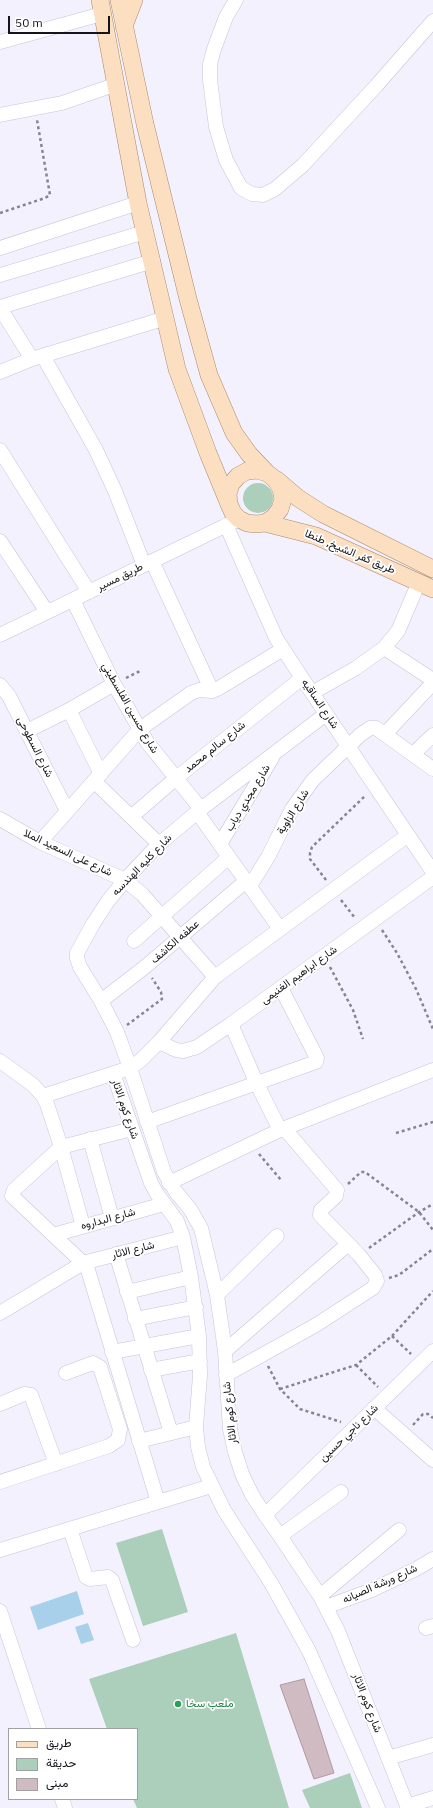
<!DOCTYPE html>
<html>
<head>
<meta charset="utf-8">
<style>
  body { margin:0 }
  #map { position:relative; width:433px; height:1808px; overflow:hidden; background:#f3f1fe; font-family:"IBM Plex Sans",Vazirmatn,sans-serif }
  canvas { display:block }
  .legend { position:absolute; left:8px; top:1728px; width:130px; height:72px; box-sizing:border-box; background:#fff; border:1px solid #a1a1a4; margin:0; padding:5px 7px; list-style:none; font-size:12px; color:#15141b }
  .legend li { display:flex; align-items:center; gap:8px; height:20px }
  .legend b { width:20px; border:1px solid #a1a1a4 }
  .scale { position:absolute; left:8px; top:16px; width:102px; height:18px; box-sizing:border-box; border:2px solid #15141b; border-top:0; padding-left:5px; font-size:12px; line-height:14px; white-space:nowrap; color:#15141b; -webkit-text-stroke:3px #fff; paint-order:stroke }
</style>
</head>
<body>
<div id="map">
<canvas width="433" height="1808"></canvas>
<ul class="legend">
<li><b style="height:5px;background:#fcdfc1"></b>طريق</li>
<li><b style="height:11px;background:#abcfbb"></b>حديقة</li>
<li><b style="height:11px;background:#d1bbc3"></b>مبنى</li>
</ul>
<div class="scale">50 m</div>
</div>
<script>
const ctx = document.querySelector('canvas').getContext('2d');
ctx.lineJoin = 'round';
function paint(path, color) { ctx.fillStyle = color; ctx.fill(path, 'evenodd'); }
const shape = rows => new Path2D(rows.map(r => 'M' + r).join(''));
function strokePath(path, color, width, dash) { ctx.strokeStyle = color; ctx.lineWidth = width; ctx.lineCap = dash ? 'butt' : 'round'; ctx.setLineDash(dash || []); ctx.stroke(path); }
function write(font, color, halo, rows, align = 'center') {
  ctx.font = font + ' "IBM Plex Sans",Vazirmatn,sans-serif'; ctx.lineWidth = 3.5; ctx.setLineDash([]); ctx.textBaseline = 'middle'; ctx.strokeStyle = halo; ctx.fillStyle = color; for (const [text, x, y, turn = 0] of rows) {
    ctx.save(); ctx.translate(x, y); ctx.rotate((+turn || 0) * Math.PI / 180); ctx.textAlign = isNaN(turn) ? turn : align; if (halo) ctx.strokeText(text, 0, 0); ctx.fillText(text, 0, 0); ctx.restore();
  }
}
paint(shape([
  '243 498a15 15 0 1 1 30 0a15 15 0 1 1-30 0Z',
  [162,1529,188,1612,143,1626,116,1543],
  [236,1633,289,1808,137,1808,133,1799,137,1799,137,1729,107,1729,89,1679],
  [350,1773,362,1808,310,1808,302,1790]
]), '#abcfbb');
paint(shape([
  [77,1591,84,1614,38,1630,30,1607],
  [88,1623,94,1640,81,1644,75,1627]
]), '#a8d0eb');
const building = shape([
  [304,1679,334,1773,314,1779,280,1685,304,1679]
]);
paint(building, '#d1bbc3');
strokePath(building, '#af99a1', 1);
const minor = shape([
  [236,0,226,17,214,49,210,64,210,80,216,127,226,160,241,188,252,194,263,195,275,189,303,165,376,86,433,21],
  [0,42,102,14],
  [0,115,62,103,117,84],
  [0,248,138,203],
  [0,275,145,232],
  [0,307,153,261],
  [0,308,32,359],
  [43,356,96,450,115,491,144,565],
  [0,372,32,359,166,318],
  [0,450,89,592],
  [226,525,276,638,302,678,433,872],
  [0,541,47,612],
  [152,561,212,691],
  [73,600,114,684,147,742,201,809],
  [0,635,233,522],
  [384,648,433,680],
  [0,685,9,696,67,811],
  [312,693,356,668,384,648,398,631,419,582],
  [69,710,101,774],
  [326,714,201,809,159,844,125,880,108,901,93,924,77,953,77,958,80,967,101,1001,117,1032,130,1068,164,1172,176,1192,190,1209,201,1228,217,1295,225,1351,230,1429,235,1452,242,1474,252,1495,265,1515,280,1536,320,1596,338,1631,408,1808],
  [27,731,69,710,114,684],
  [385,734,433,683],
  [413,754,433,735],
  [94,781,159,844],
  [197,812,280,929],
  [131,817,175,779,302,678],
  [0,819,40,842,125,880,142,894,215,977],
  [40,842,140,729,191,693,199,690,212,691,219,688,283,649],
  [220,844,272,758],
  [250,886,268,857,292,809,313,780,360,735,370,728,376,728,433,769],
  [134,941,229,857],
  [101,1001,145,967,246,881],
  [231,1024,257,1084,280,1130],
  [159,1042,176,1050,183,1051,197,1047,231,1024,433,877],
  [0,1061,33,1085,43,1096,47,1104,61,1147,83,1226],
  [113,1073,151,1183,157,1194,177,1221,183,1237,191,1277,199,1336,200,1375,196,1427,198,1447,203,1467,224,1510,271,1583,309,1651,378,1808],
  [43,1096,130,1068,141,1060,159,1042,215,977,408,835],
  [147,1122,316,1062,317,1058,281,988],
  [132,1129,61,1147,14,1190,12,1196,83,1263,88,1270,158,1502],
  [90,1139,112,1218],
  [169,1183,280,1130,433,1070],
  [53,1235,164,1204],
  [116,1254,171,1433],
  [127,1292,191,1277],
  [217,1295,277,1236],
  [0,1313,83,1263,183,1237],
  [135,1319,196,1307],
  [225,1351,348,1244],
  [112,1352,199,1336],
  [151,1370,200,1361],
  [226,1375,316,1325,373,1288,377,1281,375,1275,359,1255,320,1215,321,1210,336,1196,337,1190,284,1128],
  [0,1404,24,1394,31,1395,56,1464],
  [374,1408,433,1460],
  [139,1441,196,1427],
  [0,1482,109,1446,118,1440,120,1429,100,1367,93,1363,66,1373],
  [265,1515,433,1351],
  [70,1529,86,1577,90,1579,108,1577,112,1580,133,1640],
  [280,1536,341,1492],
  [0,1550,211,1486],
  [320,1596,399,1530],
  [326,1607,372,1590,416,1569,433,1559],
  [0,1611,39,1729],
  [426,1628,433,1626],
  [388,1758,433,1745],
  [62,1799,65,1808],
  [407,1806,433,1798]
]);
const major = shape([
  [100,0,138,203,177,369,208,453,229,504,233,513,239,519,247,523,256,524,265,523,274,517,280,509,283,499,281,489,276,480,267,473,257,470,247,471,238,476,231,484,228,494,229,504],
  [119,0,145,124,188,299,209,375,234,433,249,454,267,473],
  [124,26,134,0],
  [277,480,298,498,323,514,433,569],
  [265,523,316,536,433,589]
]);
strokePath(minor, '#c7c3d8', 15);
strokePath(major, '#aa8a6c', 18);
strokePath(shape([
  [0,213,45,198,50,195,37,120],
  [126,678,142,670],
  [326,880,310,859,310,853,312,847,366,795],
  [341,900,355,918],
  [382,930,397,953,416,989,433,1029],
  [330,967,353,1010,363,1039],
  [127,1025,162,999,161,992,152,978],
  [396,1133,433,1122],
  [259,1154,281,1180],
  [348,1184,361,1172,365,1172,419,1212,433,1230],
  [369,1248,419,1212,433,1204],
  [389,1278,399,1275,433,1249],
  [392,1336,411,1354],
  [356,1365,378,1387],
  [268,1366,280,1389,300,1409,341,1422],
  [280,1389,356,1365,392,1336,433,1291],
  [413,1425,423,1414,428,1414,433,1418]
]), '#86848e', 2.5, [3, 3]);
strokePath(minor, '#fff', 14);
strokePath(major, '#fcdfc1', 17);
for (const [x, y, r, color] of [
  [178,1704,4,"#2e9e5b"]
]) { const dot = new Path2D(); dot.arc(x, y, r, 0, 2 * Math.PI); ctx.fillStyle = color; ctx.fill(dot); strokePath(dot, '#fff', 1.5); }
write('11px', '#15141b', '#fff', [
  ["طريق كفر الشيخ, طنطا",350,552,23],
  ["طريق مسير",120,577,-26],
  ["شارع الساقيه",320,704,56],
  ["شارع حسين الفلسطيني",130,708,60],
  ["شارع السطوحى",35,747,63],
  ["شارع سالم محمد",215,747,-39],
  ["شارع مجدي دياب",248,798,-59],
  ["شارع الزاوية",293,812,-58],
  ["شارع على السعيد الملا",68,853,25],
  ["شارع كليه الهندسه",142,865,-46],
  ["عطفه الكاشف",175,942,-41],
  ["شارع ابراهيم الغنيمى",299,975,-36],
  ["شارع كوم الاثار",125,1109,71],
  ["شارع البداروه",108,1219,-15],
  ["شارع الاثار",133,1250,-14],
  ["شارع كوم الاثار",230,1413,-96],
  ["شارع ناجي حسين",349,1433,-44],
  ["شارع ورشة الصيانه",380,1584,-24],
  ["شارع كوم الاثار",367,1703,69]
]);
write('11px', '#27864d', '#fff', [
  ["ملعب سخا",186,1704]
], 'left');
</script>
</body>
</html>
